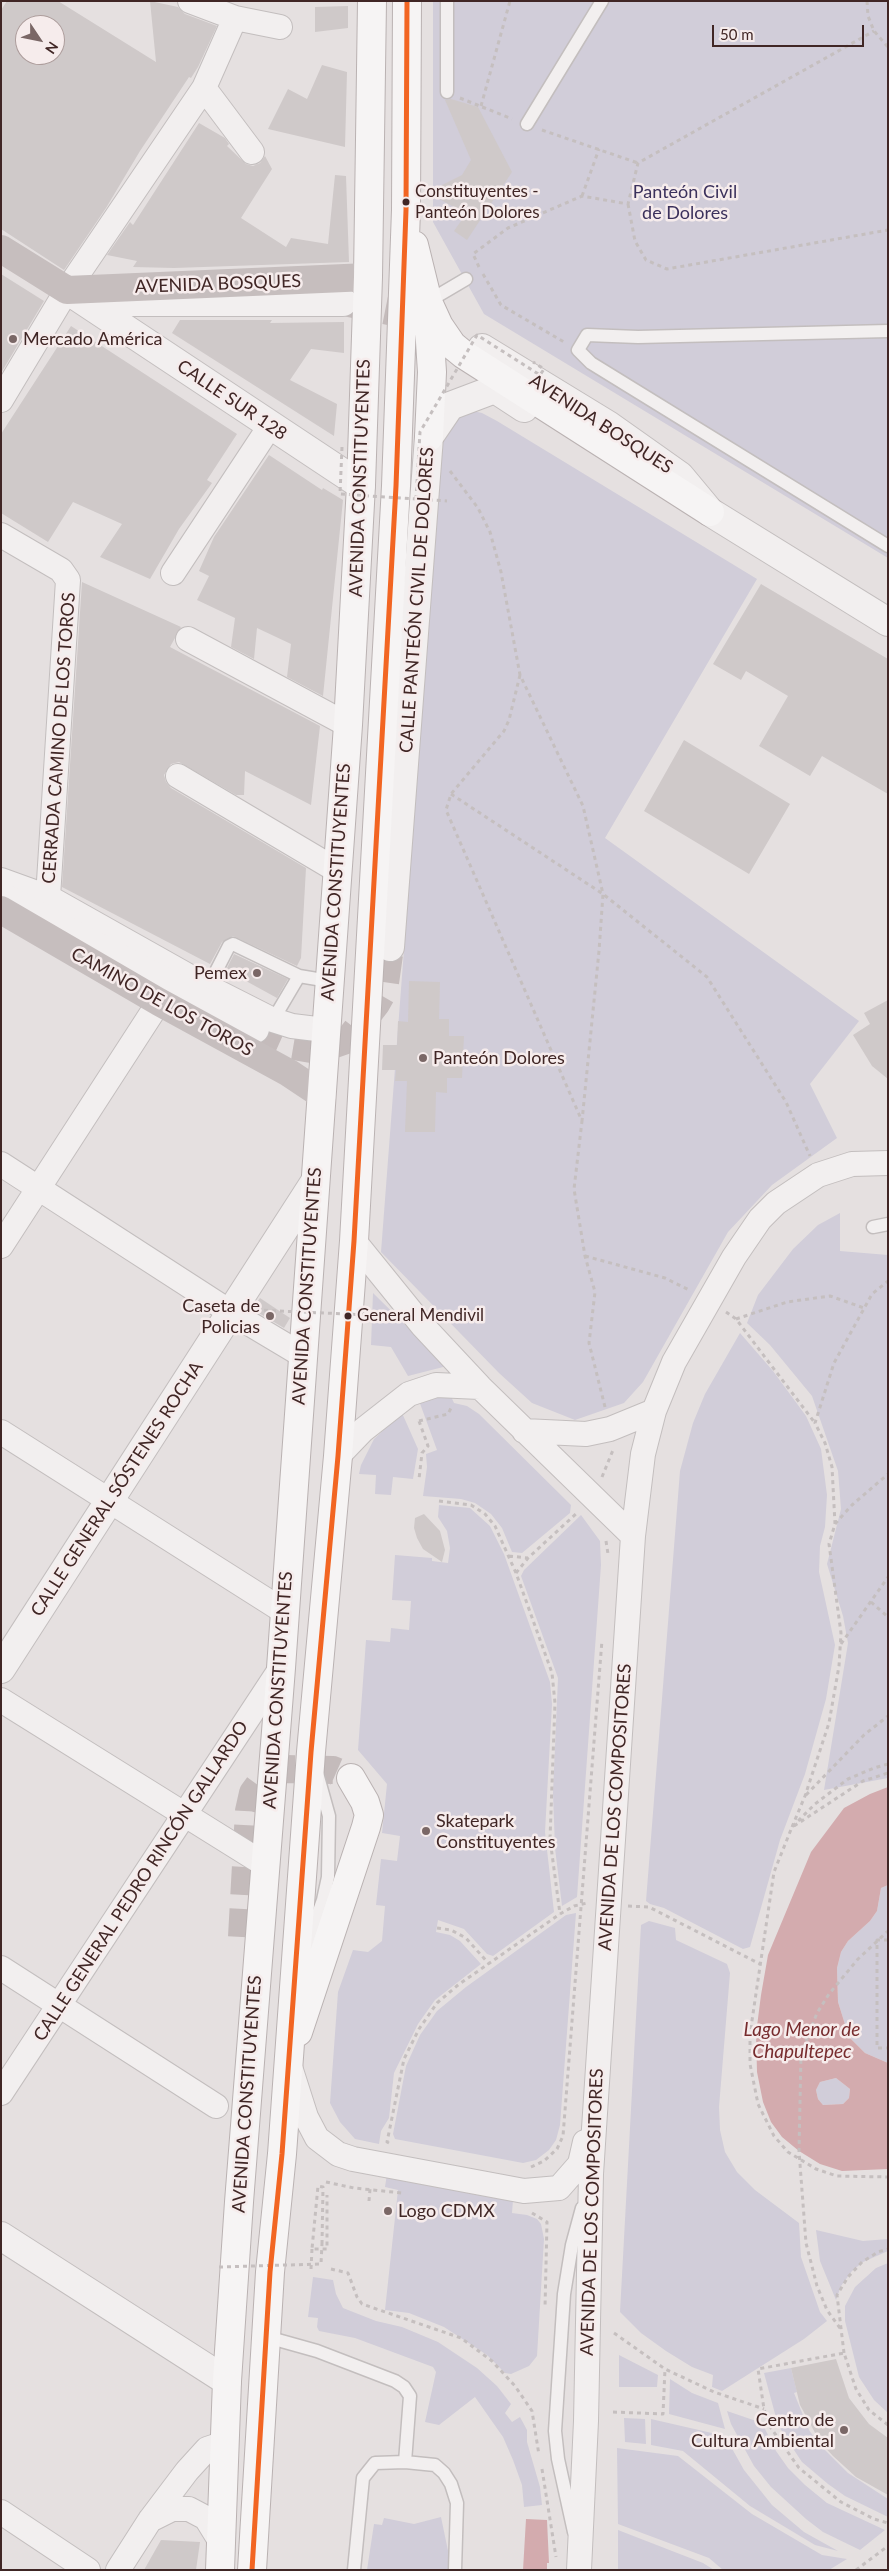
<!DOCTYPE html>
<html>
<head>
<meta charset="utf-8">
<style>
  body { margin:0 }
  #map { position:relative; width:889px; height:2571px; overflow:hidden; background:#e5e0e0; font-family:Lato,sans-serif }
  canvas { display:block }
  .frame { position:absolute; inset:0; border:2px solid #402625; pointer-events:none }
  .north { position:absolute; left:15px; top:15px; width:50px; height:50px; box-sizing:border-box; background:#f6ecec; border:1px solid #ad9d9c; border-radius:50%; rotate:124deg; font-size:14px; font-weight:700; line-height:20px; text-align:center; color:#402625 }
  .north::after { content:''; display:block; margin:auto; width:18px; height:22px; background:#7a6766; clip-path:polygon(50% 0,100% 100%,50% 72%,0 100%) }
  .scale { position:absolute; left:712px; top:25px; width:152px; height:22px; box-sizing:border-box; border:2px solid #402625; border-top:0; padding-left:6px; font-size:15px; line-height:18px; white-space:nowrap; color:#402625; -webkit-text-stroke:4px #f6ecec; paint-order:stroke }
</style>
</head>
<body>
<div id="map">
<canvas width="889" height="2571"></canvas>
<div class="frame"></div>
<div class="north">N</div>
<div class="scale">50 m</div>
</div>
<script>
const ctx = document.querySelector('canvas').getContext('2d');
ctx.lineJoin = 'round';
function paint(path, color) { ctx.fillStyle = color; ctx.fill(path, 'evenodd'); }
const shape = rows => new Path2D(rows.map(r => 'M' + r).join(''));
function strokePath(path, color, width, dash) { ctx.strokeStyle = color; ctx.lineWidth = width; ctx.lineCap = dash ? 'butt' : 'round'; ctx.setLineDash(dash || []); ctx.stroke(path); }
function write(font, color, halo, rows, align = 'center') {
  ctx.font = font + ' Lato,sans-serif'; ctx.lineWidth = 5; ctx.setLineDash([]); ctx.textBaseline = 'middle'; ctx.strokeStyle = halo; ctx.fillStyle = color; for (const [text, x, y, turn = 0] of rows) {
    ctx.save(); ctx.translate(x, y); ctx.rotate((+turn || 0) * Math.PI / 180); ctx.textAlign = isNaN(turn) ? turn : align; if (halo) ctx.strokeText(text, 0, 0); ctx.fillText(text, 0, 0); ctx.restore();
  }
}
paint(shape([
  [433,1,888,1,888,558,484,314,433,222],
  [464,409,482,413,497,421,757,579,605,838,859,1021,810,1084,837,1138,772,1185,728,1232,643,1382,624,1403,575,1420,532,1403,499,1373,381,1252,444,424],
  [840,1213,840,1251,888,1255,888,1778,824,1790,848,1643,843,1616,827,1564,841,1509,838,1471,812,1396,770,1345,747,1323,758,1295,793,1249,818,1225],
  [373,1293,447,1366,408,1376,391,1347,371,1345],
  [740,1333,773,1371,806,1416,821,1449,827,1495,825,1527,820,1546,819,1572,835,1645,826,1699,805,1774,780,1840,750,1947,743,1949,664,1908,650,1904,646,1901,680,1471,693,1423,705,1394],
  [448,1390,454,1403,467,1406,479,1414,571,1505,570,1513,522,1553,512,1552,502,1528,491,1514,475,1503,461,1499,423,1496,427,1467,426,1454,437,1450,418,1398],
  [402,1413,418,1449,413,1479,393,1477,391,1495,375,1494,376,1475,359,1474,361,1465,374,1439],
  [439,1505,470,1508,490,1526,504,1554,550,1682,552,1704,545,1832,554,1912,493,1956,487,1954,464,1929,438,1920,436,1932,450,1935,460,1941,481,1964,435,2000,418,2024,394,2073,389,2118,381,2131,379,2144,355,2139,340,2122,330,2103,338,1992,353,1950,368,1952,382,1941,385,1906,376,1905,381,1859,397,1861,400,1836,382,1833,387,1784,358,1750,366,1640,390,1642,391,1628,409,1630,411,1601,392,1600,395,1555,432,1558,432,1561,448,1563,450,1548,447,1531,438,1517],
  [581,1515,600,1541,601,1565,577,1897,562,1906,555,1848,553,1793,558,1678,521,1576,524,1570],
  [888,1885,888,2063,865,2053,849,2037,838,2002,837,1968,841,1952,848,1941,870,1921,877,1911,881,1888],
  [576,1913,560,2125,556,2140,549,2150,536,2160,523,2163,395,2139,393,2134,406,2066,420,2035,437,2011,466,1987,566,1915],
  [649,1921,675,1928,676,1940,727,1964,730,1973,719,2107,720,2130,725,2152,737,2172,755,2190,799,2223,801,2257,820,2312,827,2321,804,2339,722,2391,712,2387,713,2375,692,2367,666,2351,641,2333,620,2312,641,1925],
  [836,2078,850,2089,849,2098,843,2104,823,2105,818,2099,816,2090,820,2082],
  [387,2174,513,2200,512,2213,527,2215,537,2219,541,2224,544,2239,537,2356,529,2366,511,2374,505,2373,487,2355,444,2327,409,2313,385,2310,398,2190,385,2187],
  [816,2230,863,2241,888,2239,888,2251,863,2262,852,2271,841,2286,836,2300,820,2261],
  [888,2263,888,2413,874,2400,859,2377,845,2321,845,2306,855,2287,876,2268],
  [313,2277,333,2280,336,2294,343,2308,376,2321,402,2327,438,2342,477,2368,497,2386,511,2404,505,2413,512,2422,520,2417,527,2430,527,2442,540,2487,542,2505,524,2507,522,2485,513,2460,503,2437,475,2397,439,2425,425,2422,436,2372,433,2367,355,2338,319,2331,317,2327,318,2318,308,2317],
  [619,2355,658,2375,657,2387,619,2387],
  [791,2368,797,2392,794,2393,809,2430,819,2444,848,2473,888,2499,888,2517,845,2496,828,2484,802,2462,790,2444,778,2425,764,2373],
  [670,2379,692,2393,718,2403,725,2429,669,2414],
  [727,2411,762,2423,776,2451,788,2468,805,2485,827,2503,885,2530,860,2550,823,2532,806,2519,771,2487,754,2466,731,2424],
  [624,2418,645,2419,646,2444,625,2442],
  [651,2419,725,2436,744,2470,772,2505,804,2532,838,2551,815,2545,750,2506,683,2451,651,2445],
  [617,2448,678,2456,752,2514,822,2555,847,2559,829,2570,723,2570,709,2558,618,2524],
  [441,2517,452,2570,367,2570,374,2524,382,2525,384,2518,414,2524],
  [618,2530,703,2563,714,2570,618,2570]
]), '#d1cdd9');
paint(shape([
  [888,1787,888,1885,881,1888,877,1911,870,1921,848,1941,841,1952,837,1968,838,2002,849,2037,865,2053,888,2063,888,2169,842,2171,820,2164,799,2151,782,2137,771,2122,763,2102,757,2072,756,2034,761,1995,768,1955,811,1852,844,1808,870,1794],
  [836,2078,850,2089,849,2098,843,2104,823,2105,818,2099,816,2090,820,2082],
  [526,2519,547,2520,549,2563,547,2563,547,2570,523,2570]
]), '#d3abae');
paint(shape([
  [7,1,58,1,156,62,150,1,178,7,185,14,217,26,198,67,191,78,189,77,140,151,106,208,64,270,1,229,1,10],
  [25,25,55,25,55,55,25,55],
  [348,6,348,28,315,32,315,7],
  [322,65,347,72,345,147,268,129,288,89,307,99],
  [451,99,478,107,512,172,467,240,454,231,466,214,436,197,442,185,462,175,471,160,445,100],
  [199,123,225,138,229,144,227,146,246,164,253,166,260,163,265,156,272,169,241,218,286,247,291,238,328,244,335,175,346,176,349,262,174,268,133,267,137,261,107,255,130,222,133,225],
  [1,274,44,301,1,373],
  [180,320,272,320,270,323,344,322,344,353,311,349,290,380,337,404,334,436,172,333],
  [71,326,237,434,207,480,212,483,179,529,150,579,100,557,122,524,73,502,48,542,1,513,1,434],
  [269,455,322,490,323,488,343,500,323,696,287,677,291,644,257,628,254,659,231,647,235,618,197,600,209,576,199,571,214,537],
  [82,582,181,627,170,647,320,726,311,805,245,771,244,795,236,795,179,762,171,764,164,775,166,782,171,788,306,868,301,958,297,966,233,936,222,942,210,964,62,887],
  [761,584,888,659,888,794,822,756,810,776,759,746,788,696,746,671,741,680,713,664],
  [684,740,790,804,749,874,644,811],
  [234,954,288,979,277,998,226,970],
  [409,981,440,982,439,1019,449,1019,449,1036,464,1036,462,1078,447,1078,447,1093,436,1092,435,1132,405,1132,407,1081,395,1081,396,1070,382,1070,383,1045,397,1045,398,1021,408,1022],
  [888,1000,888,1079,872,1066,853,1035,870,1024,864,1013],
  [260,1298,290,1318,284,1328,252,1309],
  [424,1514,440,1531,445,1550,442,1562,423,1549,417,1538,414,1528,415,1518],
  [836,2359,849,2398,869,2424,888,2438,888,2495,856,2477,833,2456,820,2442,800,2405,791,2368],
  [161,2540,200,2542,196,2570,144,2570]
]), '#cfc9c9');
strokePath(shape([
  [344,302,389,311,424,322],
  [255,1029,293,1046,317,1050,349,1039,376,1004,384,990,390,947]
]), '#c4bbbb', 28, [28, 14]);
strokePath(shape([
  [242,1937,249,1811,253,1793,261,1782,274,1772,286,1769,333,1770,351,1778]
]), '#c4bbbb', 28, [28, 14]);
const service = shape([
  [447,92,447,1],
  [527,124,602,1],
  [427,302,466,279],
  [888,331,638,337,587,335,578,350,591,363,888,546],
  [208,987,229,946,233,944,299,976,329,981],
  [273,1020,299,976],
  [873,1227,888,1224],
  [306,1947,323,1900,328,1877,329,1816,317,1773],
  [267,2337,317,2351,395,2381,404,2387,410,2396,405,2462],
  [574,2532,558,2459,555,2431,564,2294,572,2245,582,2208],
  [354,2570,363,2478,375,2463,405,2462,435,2465,444,2473,451,2484,457,2503,455,2570]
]);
const minor = shape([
  [190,1,235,18,280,27],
  [204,88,252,152],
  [1,400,67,290,204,88,235,18],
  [1,535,61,570,68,580,48,897],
  [173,573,270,426],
  [188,639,348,725],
  [178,776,338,871],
  [1,880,48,897,208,987,273,1020,292,1026,325,1030],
  [1,1164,230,1312,302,1355],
  [354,1241,422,1325,480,1387,633,1536],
  [1,1246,159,1002],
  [524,1431,586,1434,610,1429,654,1411],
  [1,1432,285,1612],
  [338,1456,363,1430,409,1394,436,1385,480,1387],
  [1,1700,264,1864],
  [1,1968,216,2106],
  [290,2067,306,2117,317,2138,338,2154,353,2159,524,2191,559,2188,580,2164,585,2142],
  [1,2093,281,1668],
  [1,2512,88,2570],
  [150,2520,172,2509,189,2509,206,2518,222,2544],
  [118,2570,150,2520,187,2471,207,2449,225,2443],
  [579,2570,586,2421,591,2174,633,1536,643,1454,654,1411,674,1362,734,1257,760,1219,776,1203,818,1175,852,1164,888,1163]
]);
const tertiary = shape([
  [67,290,361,485],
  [88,302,343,302],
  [482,348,608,425,680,476,710,512,888,622],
  [1,896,255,1029],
  [390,947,429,437,450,406,495,389,524,408],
  [1,1669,314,1183],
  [1,2236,227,2381]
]);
const trunk = shape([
  [414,245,428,302,439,326,452,345,463,354,710,512],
  [428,311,432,372,429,437],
  [298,2032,366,1827,369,1815,365,1802,351,1778],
  [220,2570,227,2381,239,2202,281,1668,348,725,361,485,368,277,372,1],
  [252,2570,270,2272,282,2154,311,1752,338,1456,354,1241,396,486,406,210,407,1]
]);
strokePath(service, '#c3bebe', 15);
strokePath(minor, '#c3bebe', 26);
strokePath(tertiary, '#c3bebe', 30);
strokePath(trunk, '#bab2b2', 30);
strokePath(shape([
  [867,1,868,16,874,31,888,47],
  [460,98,512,119],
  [481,106,510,1],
  [542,130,638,163],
  [582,196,599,149],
  [628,204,635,241,646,260,667,269,888,230],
  [479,267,473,254,508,228,582,196,628,204,638,163,874,31],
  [483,274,501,305,564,342],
  [450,471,478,508,490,532,501,572,520,675,583,806,603,894,599,951,582,1121],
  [520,675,509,720,504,731,451,794,446,810,582,1121,574,1189,585,1256,595,1292,589,1343,605,1407],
  [451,794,603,894,707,977,786,1102,810,1156],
  [585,1256,665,1278,691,1291],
  [726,1312,736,1319,815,1423],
  [736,1319,787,1302,830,1296,864,1308],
  [419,1421,448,1414,451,1408],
  [419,1421,428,1446,422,1453,419,1479],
  [602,1477,613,1450],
  [439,1501,471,1505,485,1514,495,1526,516,1573,552,1673,555,1703,550,1839,560,1914],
  [835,1524,852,1505,888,1474],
  [606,1541,608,1554],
  [509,1556,528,1558],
  [516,1573,528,1558,578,1512],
  [871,1602,888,1617],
  [841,1644,888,1577],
  [888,1764,874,1768,848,1779,815,1804,792,1827,774,1872,750,2034,750,2064,758,2104,774,2136,788,2152,816,2169,837,2176,888,2177],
  [806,1795,864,1735,888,1716],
  [794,1826,863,1781,888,1773],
  [792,1827,805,1796,829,1723,839,1666,841,1633,829,1544,835,1524,832,1467,825,1443,815,1423,834,1363,872,1294,888,1281],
  [628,1906,649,1907,760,1964],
  [437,1928,451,1930,466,1938,489,1964],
  [888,1940,877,1940,877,2048,888,2048],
  [389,2143,387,2142,404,2059,419,2029,437,2003,458,1985,560,1914,574,1906,587,1903],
  [531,2167,544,2161,557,2149,563,2136,602,1640],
  [326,2182,354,2188,402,2193],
  [369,2201,370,2189],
  [532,2213,547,2222,545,2308],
  [322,2244,323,2187,318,2186,312,2249,327,2249,327,2195],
  [311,2269,312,2249],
  [331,2269,348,2273,357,2297,362,2304,461,2338,492,2361,515,2386,532,2411,539,2455],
  [840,2328,827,2310,817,2286,806,2243,799,2151,801,2054,817,2013,829,1994,858,1959,888,1931],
  [614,2333,665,2369,714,2392,764,2409],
  [844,2353,837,2295,848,2277,862,2262,878,2252,888,2249],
  [613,2412,663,2414,665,2369],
  [888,2425,869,2410,856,2389,844,2353,758,2369,764,2409,771,2428,799,2468,841,2502,874,2519,888,2523],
  [542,2469,556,2557],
  [856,2570,888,2546]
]), '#c5bfbf', 3, [4, 4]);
strokePath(service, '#f2efef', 12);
strokePath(minor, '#f2efef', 24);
strokePath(tertiary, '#f2efef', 28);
strokePath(shape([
  [1,249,67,290,368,277],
  [1,910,159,1002,289,1073,322,1095]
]), '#c6bebe', 28);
strokePath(trunk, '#f6f4f4', 28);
strokePath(shape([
  [342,447,340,494,447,501],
  [416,499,420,432,477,335,540,375,544,369,533,362],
  [256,1310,369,1315],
  [219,2267,321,2264,322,2244]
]), '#c5bfbf', 3, [4, 4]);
strokePath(shape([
  [252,2570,270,2272,282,2154,311,1752,338,1456,354,1241,396,486,406,210,407,1]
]), '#f26522', 5);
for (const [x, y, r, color] of [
  [406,202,4.5,"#402625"],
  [13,339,5,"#7a6766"],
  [257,973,5,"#7a6766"],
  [423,1058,5,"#7a6766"],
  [270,1316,5,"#7a6766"],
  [348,1316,4.5,"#402625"],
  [426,1831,5,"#7a6766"],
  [388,2211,5,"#7a6766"],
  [844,2430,5,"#7a6766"]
]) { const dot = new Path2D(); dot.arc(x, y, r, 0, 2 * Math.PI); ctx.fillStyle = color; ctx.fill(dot); strokePath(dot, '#f6ecec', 2); }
write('17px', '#402625', '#f6ecec', [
  ["Constituyentes -",415,192],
  ["Panteón Dolores",415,213],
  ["General Mendivil",357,1316]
], 'left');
write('18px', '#3b315c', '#f6ecec', [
  ["Panteón Civil",685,192],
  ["de Dolores",685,213]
]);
write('18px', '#402625', '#f6ecec', [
  ["AVENIDA BOSQUES",218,284,-2],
  ["CALLE SUR 128",232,400,34],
  ["AVENIDA BOSQUES",601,424,33],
  ["AVENIDA CONSTITUYENTES",360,478,-88],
  ["CALLE PANTEÓN CIVIL DE DOLORES",417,600,-86],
  ["CERRADA CAMINO DE LOS TOROS",59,738,-86],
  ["AVENIDA CONSTITUYENTES",336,882,-86],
  ["CAMINO DE LOS TOROS",162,1002,29],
  ["AVENIDA CONSTITUYENTES",307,1286,-86],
  ["CALLE GENERAL SÓSTENES ROCHA",117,1489,-57],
  ["AVENIDA CONSTITUYENTES",278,1690,-86],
  ["AVENIDA DE LOS COMPOSITORES",615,1807,-86],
  ["CALLE GENERAL PEDRO RINCÓN GALLARDO",141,1881,-57],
  ["AVENIDA CONSTITUYENTES",247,2094,-86],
  ["AVENIDA DE LOS COMPOSITORES",592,2212,-88]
]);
write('18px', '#402625', '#f6ecec', [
  ["Mercado América",23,339],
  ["Pemex",247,973,"right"],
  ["Panteón Dolores",433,1058],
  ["Caseta de",260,1306,"right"],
  ["Policias",260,1327,"right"],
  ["Skatepark",436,1821],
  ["Constituyentes",436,1842],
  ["Logo CDMX",398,2211],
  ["Centro de",834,2420,"right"],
  ["Cultura Ambiental",834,2441,"right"]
], 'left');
write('italic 19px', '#772c2e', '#f6ecec', [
  ["Lago Menor de",802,2030],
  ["Chapultepec",802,2052]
]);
</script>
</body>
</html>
